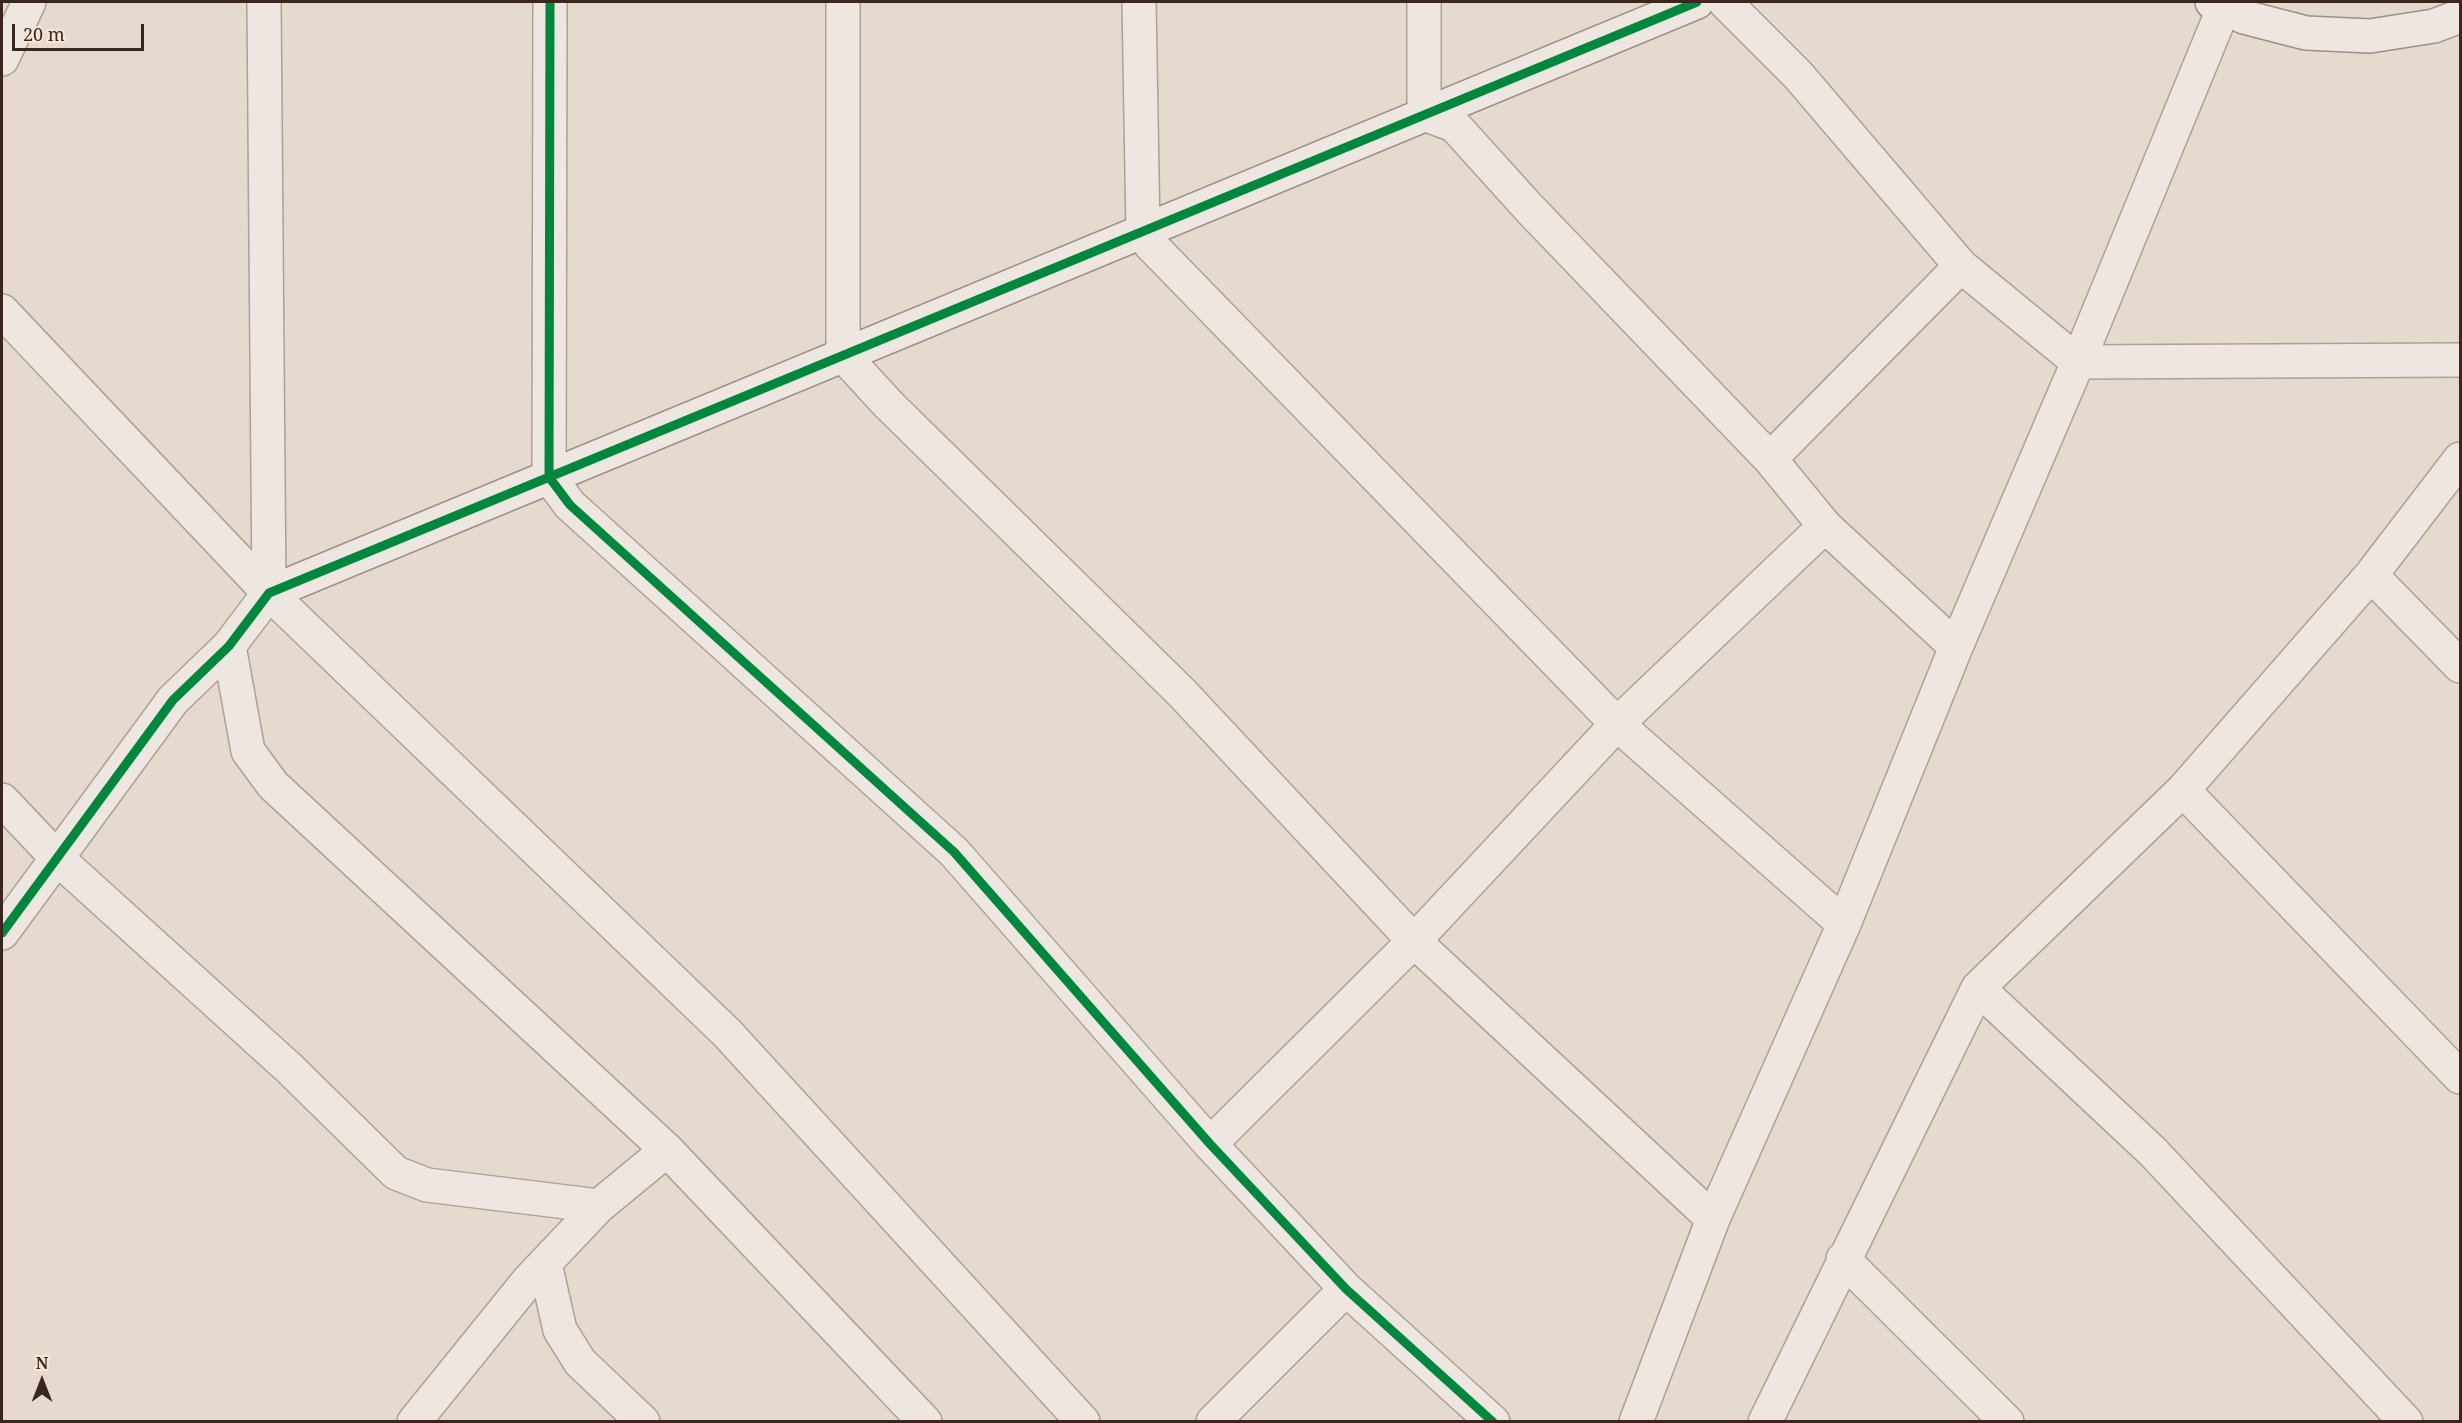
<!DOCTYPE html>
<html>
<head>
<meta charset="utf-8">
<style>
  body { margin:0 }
  #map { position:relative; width:2462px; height:1423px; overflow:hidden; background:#e6dacf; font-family:"Noto Serif",serif }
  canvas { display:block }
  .frame { position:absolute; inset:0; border:3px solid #3b261e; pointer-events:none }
  .north { position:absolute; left:12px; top:1351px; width:60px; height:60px; -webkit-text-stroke:4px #f7e6d5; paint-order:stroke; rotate:0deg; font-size:16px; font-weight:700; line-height:24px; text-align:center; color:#3b261e }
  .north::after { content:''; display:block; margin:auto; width:21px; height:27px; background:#3b261e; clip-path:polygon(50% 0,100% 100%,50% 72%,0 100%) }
  .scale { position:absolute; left:12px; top:24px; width:132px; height:27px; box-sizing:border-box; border:3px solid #3b261e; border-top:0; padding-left:8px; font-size:18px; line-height:21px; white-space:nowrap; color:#3b261e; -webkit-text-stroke:4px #f7e6d5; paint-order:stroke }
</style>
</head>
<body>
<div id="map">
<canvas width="2462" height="1423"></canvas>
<div class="frame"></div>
<div class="north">N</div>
<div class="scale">20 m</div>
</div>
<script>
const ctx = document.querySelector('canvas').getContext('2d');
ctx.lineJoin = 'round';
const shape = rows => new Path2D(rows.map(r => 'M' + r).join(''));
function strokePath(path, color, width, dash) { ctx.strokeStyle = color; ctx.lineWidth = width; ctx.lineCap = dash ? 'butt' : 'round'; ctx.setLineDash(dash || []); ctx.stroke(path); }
const street = shape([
  [550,2,549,477,570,505,954,852,1210,1144,1346,1289,1493,1422],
  [843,2,843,355,888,404,1182,693,1414,941,1713,1219],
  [1139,2,1143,231,1150,244,1617,724,1844,924],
  [1424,2,1424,114,1454,125,1529,208,1770,459,1825,526,1956,647],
  [1725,2,1798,75,1961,266,2078,362,2460,360],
  [2,59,29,2],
  [2,311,269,593,727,1033,1083,1422],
  [1770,459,1961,266],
  [2371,575,2460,666],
  [229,646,248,751,273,785,667,1150,925,1422],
  [2183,790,2460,1077],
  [2,800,57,858,289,1068,396,1173,427,1185,599,1206],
  [2,933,173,700,229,646,269,593,264,2],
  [1978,988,2153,1152,2406,1422],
  [1210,1144,1414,941,1617,724,1825,526],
  [1843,1259,2007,1422],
  [545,1264,560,1330,580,1362,643,1422],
  [414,1422,528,1281,599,1206,667,1150],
  [1213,1422,1346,1289],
  [1636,1422,1713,1219,1844,924,1956,647,2078,362,2224,7],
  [1765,1422,1978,988,2183,790,2371,575,2460,459]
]);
const secondary = shape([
  [2212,2,2244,17,2306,33,2370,36,2434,26,2460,16],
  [269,593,1697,2]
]);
strokePath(street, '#aca097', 36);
strokePath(secondary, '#9b8f88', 36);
strokePath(street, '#eee7e1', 33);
strokePath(secondary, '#eee7e1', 33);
strokePath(shape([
  [550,2,549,477,570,505,954,852,1210,1144,1346,1289,1493,1422],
  [2,933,173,700,229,646,269,593,1697,2]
]), '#00873e', 9);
</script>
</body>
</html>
